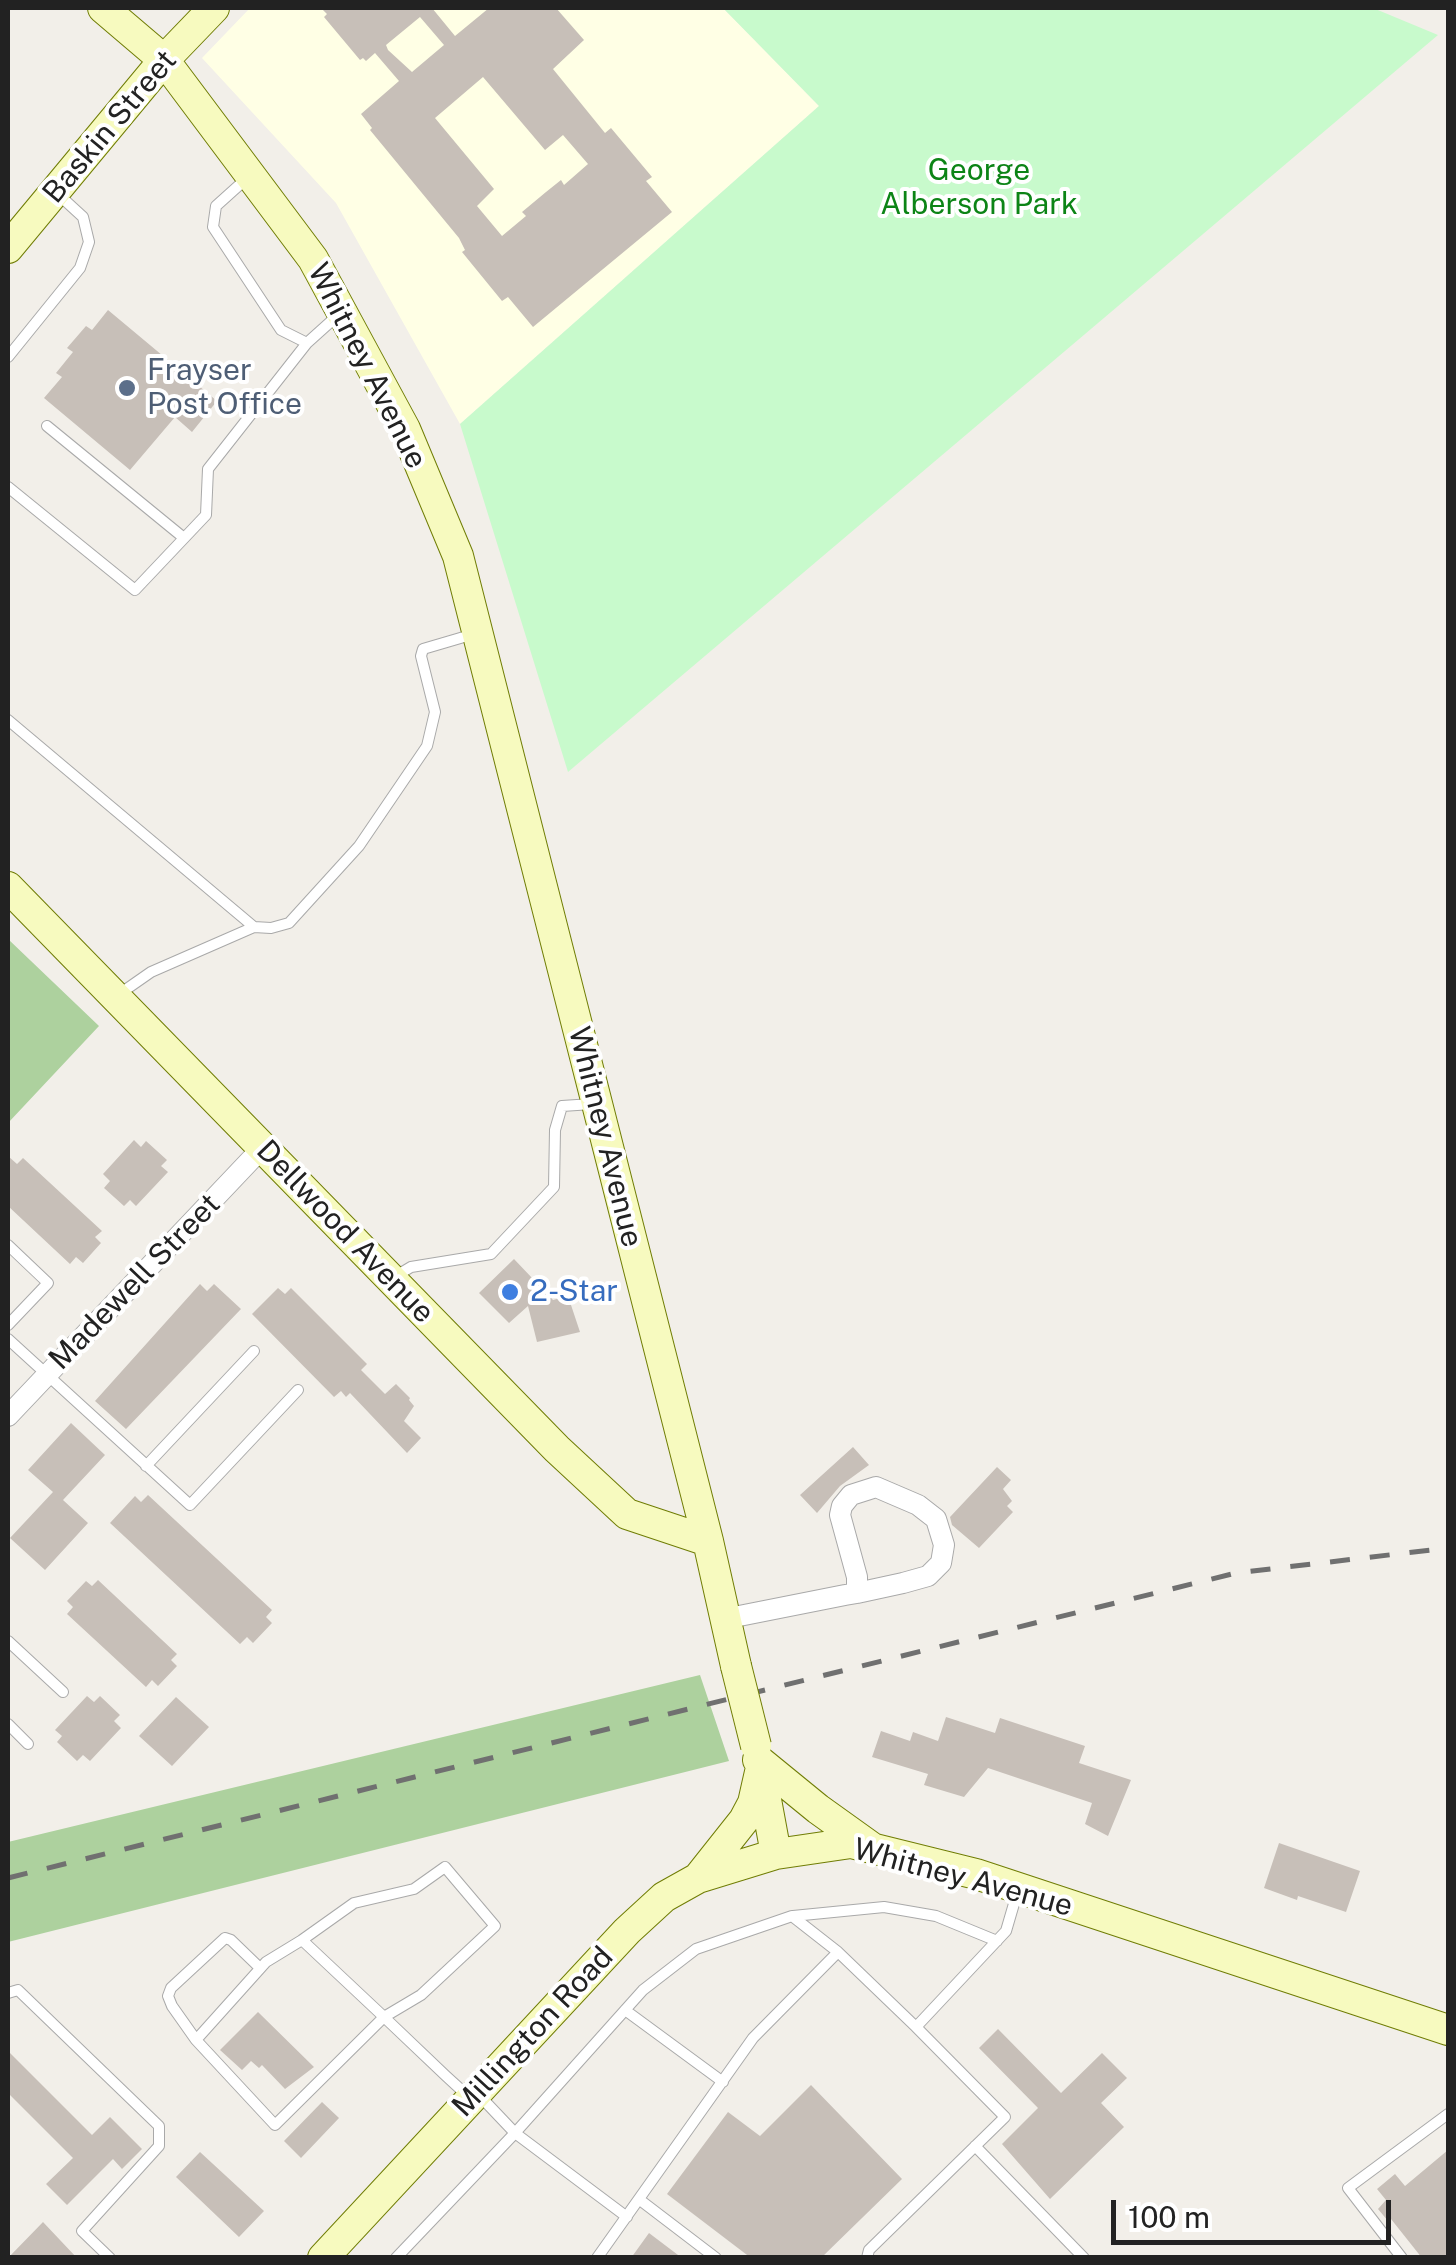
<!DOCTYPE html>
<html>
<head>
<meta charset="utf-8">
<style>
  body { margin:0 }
  #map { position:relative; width:1456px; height:2265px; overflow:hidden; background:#f2efe9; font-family:"Public Sans",sans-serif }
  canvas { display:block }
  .frame { position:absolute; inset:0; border:10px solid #222; pointer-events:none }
  .scale { position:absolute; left:1111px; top:2200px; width:280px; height:45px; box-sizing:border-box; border:5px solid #222; border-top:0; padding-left:12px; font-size:30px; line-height:35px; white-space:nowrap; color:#222; -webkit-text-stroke:8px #fff; paint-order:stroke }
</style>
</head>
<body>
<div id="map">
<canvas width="1456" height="2265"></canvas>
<div class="frame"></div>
<div class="scale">100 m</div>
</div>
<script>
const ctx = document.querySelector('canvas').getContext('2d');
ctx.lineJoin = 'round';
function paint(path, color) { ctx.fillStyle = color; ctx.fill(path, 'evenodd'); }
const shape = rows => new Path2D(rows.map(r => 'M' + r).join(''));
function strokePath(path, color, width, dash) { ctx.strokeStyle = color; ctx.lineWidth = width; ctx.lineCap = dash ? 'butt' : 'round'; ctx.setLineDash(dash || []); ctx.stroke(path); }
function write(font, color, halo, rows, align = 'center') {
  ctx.font = font + ' "Public Sans",sans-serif'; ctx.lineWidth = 8; ctx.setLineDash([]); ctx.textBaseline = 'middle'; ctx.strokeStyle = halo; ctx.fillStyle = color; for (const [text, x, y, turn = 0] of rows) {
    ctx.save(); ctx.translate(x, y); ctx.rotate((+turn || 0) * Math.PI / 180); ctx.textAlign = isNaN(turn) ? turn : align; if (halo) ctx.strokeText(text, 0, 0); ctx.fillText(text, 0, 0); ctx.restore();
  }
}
paint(shape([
  [250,8,723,8,819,106,460,424,336,203,202,58]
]), '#ffffe5');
paint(shape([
  [8,939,99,1026,8,1123],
  [700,1675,729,1761,8,1942,8,1842]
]), '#add19e');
paint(shape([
  [723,8,1373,8,1438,35,568,772,460,424,819,106]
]), '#c8facc');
paint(shape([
  [321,8,432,8,455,36,489,8,556,8,584,40,553,69,605,133,611,128,652,177,646,181,672,212,533,327,508,297,502,301,462,252,465,250,459,238,370,130,372,128,361,114,399,81,375,53,366,61,363,58,360,60,324,17,327,14],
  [420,17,444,45,412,72,388,50,386,45],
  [483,77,545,150,563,135,588,164,564,185,561,180,546,192,522,212,526,216,502,236,477,206,494,189,435,118],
  [108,310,217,401,192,432,175,417,130,470,44,398,62,377,56,373,73,352,67,348,86,326,92,330],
  [134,1140,141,1147,146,1141,167,1160,161,1166,168,1172,136,1206,130,1200,124,1206,104,1188,110,1181,103,1174],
  [8,1156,17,1164,23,1158,102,1231,95,1237,101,1243,83,1263,76,1257,70,1264,8,1206],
  [514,1259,553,1300,568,1296,580,1332,537,1342,528,1306,509,1323,479,1293],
  [200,1284,207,1291,214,1284,241,1309,126,1429,95,1401],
  [278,1288,285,1294,291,1288,367,1364,361,1370,385,1394,396,1384,410,1398,409,1400,414,1406,404,1421,421,1438,407,1453,350,1393,346,1397,341,1391,334,1397,252,1314],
  [71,1423,105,1455,63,1500,88,1523,45,1570,10,1538,53,1492,28,1470],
  [853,1447,869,1465,840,1486,817,1513,800,1495],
  [997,1467,1011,1480,1003,1489,1012,1501,1007,1506,1013,1512,979,1548,952,1525,950,1517],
  [148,1495,272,1610,266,1617,272,1623,253,1643,247,1637,240,1644,110,1523,135,1496,141,1502],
  [98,1580,177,1654,171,1660,177,1666,158,1686,152,1680,146,1687,67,1614,73,1607,67,1601,86,1581,92,1586],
  [87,1696,94,1702,100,1696,120,1715,114,1721,121,1728,90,1761,83,1755,77,1761,57,1742,62,1736,55,1730],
  [176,1697,209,1727,172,1766,139,1736],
  [946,1717,995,1733,1000,1718,1085,1746,1079,1763,1131,1780,1108,1836,1085,1824,1092,1803,988,1768,964,1797,924,1785,928,1774,872,1757,881,1731,910,1741,913,1732,938,1741],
  [1279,1843,1360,1871,1346,1912,1298,1896,1297,1900,1264,1888],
  [258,2012,314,2067,285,2089,262,2065,259,2068,251,2061,242,2070,220,2050],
  [998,2029,1061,2093,1102,2053,1127,2078,1101,2103,1124,2127,1050,2199,1002,2144,1038,2108,979,2048],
  [8,2051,92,2135,110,2117,142,2149,122,2169,113,2159,67,2205,46,2184,73,2158,8,2093],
  [811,2085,902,2179,821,2258,751,2258,667,2194,728,2112,760,2136],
  [322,2102,339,2118,301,2158,284,2141],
  [1448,2150,1448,2258,1422,2258,1391,2219,1388,2221,1378,2209,1386,2200,1377,2189,1395,2174,1405,2186],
  [200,2152,264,2211,239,2237,176,2177],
  [43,2222,77,2258,8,2258],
  [649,2233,682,2258,631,2258]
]), '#c7bfb8');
const lane = shape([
  [246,179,216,206,213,227,281,330,307,343],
  [8,357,80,268,89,242,83,217,59,195],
  [47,426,184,538],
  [8,487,135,590,206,515,208,469,307,343,337,316],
  [8,720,254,927,151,972,118,995],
  [254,927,271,928,289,923,359,846,427,746,435,712,421,656,423,649,474,634],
  [8,1245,48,1283,8,1325],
  [396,1276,411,1267,491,1254,554,1187,555,1130,562,1106,592,1104],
  [8,1339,190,1505,298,1390],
  [146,1466,254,1351],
  [8,1641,63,1692],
  [8,1724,28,1744],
  [793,1916,884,1907,936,1916,997,1941],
  [302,1940,354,1903,414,1889,445,1867,495,1926,421,1995,384,2017,275,2125,196,2040,266,1962,302,1940,384,2017,446,2076,470,2098],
  [8,1993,18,1990,159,2126,159,2146,82,2231,110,2258],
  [625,2010,723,2082],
  [196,2040,172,2006,168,1996,171,1988,225,1938,231,1940,260,1968],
  [478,2094,515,2133,627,2217],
  [975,2146,1084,2258],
  [640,2200,716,2258],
  [396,2258,515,2133,643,1990,696,1949,792,1916,838,1952],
  [597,2258,753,2038,838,1952,916,2027,1006,1931,1018,1890],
  [867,2258,869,2250,1005,2117,916,2027],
  [1402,2258,1348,2188,1448,2114]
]);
const street = shape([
  [8,1416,262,1148],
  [724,1619,845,1595,857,1593,903,1583,928,1576,941,1563,944,1545,936,1519,918,1505,876,1487,851,1495,842,1506,840,1515,857,1577,857,1593]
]);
const secondary = shape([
  [103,8,164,60,313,259,405,429,458,556,708,1541,736,1666],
  [8,248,164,60,214,8],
  [8,887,557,1449,627,1514,708,1541],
  [758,1760,818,1809,871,1847],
  [762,1778,776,1854],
  [698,1878,744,1820,753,1803,760,1772],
  [323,2258,627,1931,664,1897,698,1878,776,1854,851,1843,976,1874,1448,2030]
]);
strokePath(lane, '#a9a9a9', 12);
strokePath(street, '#a9a9a9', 22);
strokePath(secondary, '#707d05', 32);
strokePath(lane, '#fff', 10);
strokePath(street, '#fff', 20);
strokePath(secondary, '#f7fabf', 30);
strokePath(shape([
  [8,1878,1236,1573,1448,1548]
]), '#707070', 5, [20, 20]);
const secondaryBridge = shape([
  [736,1666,756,1746]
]);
strokePath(secondaryBridge, '#707d05', 32, []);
strokePath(secondaryBridge, '#f7fabf', 30);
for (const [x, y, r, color] of [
  [127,388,10,"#5c6f8a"],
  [510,1292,10,"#3f7fe0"]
]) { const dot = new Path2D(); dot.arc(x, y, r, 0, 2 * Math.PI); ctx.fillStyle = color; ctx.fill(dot); strokePath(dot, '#fff', 4); }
write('30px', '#222', '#fff', [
  ["Baskin Street",110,127,-50],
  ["Whitney Avenue",367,366,63],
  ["Whitney Avenue",605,1137,76],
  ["Dellwood Avenue",345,1232,46],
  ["Madewell Street",135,1282,-46],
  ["Whitney Avenue",963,1878,15],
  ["Millington Road",533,2032,-47]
]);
write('30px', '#0c8416', '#fff', [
  ["George",979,171],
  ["Alberson Park",979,205]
]);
write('30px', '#4e5e75', '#fff', [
  ["Frayser",147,371],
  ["Post Office",147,405]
], 'left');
write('30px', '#366cbe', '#fff', [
  ["2-Star",530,1292]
], 'left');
</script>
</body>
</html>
